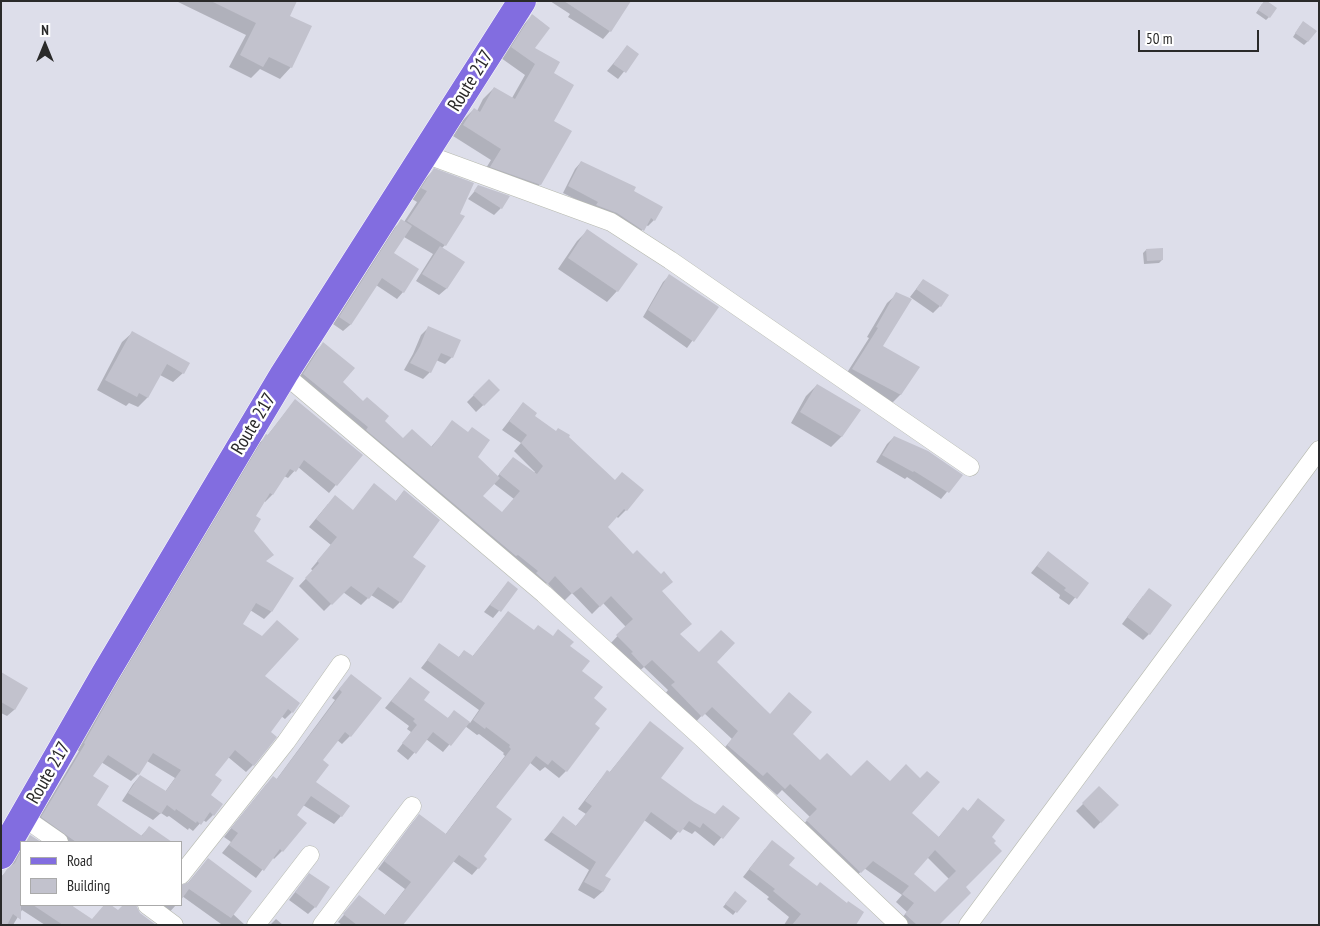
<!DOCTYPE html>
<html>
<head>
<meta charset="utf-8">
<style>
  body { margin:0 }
  #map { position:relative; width:1320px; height:926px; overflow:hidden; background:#dddeea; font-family:"PT Sans Narrow",sans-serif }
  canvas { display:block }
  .frame { position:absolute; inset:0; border:2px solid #2a2a2a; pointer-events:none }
  .legend { position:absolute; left:20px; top:841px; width:162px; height:65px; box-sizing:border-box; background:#fff; border:1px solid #aaa; margin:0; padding:6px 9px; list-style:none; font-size:15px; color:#2a2a2a }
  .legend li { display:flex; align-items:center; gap:10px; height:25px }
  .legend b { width:25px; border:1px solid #aaa }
  .north { position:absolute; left:20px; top:20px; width:50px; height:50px; -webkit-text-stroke:4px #fff; paint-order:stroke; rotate:0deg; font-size:14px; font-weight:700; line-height:20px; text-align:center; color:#2a2a2a }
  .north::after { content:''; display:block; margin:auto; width:18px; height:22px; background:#2a2a2a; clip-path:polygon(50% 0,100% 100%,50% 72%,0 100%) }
  .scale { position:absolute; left:1138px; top:30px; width:121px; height:22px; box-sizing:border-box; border:2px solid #2a2a2a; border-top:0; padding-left:6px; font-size:15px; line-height:18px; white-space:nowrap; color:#2a2a2a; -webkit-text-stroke:4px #fff; paint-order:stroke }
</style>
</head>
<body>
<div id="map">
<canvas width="1320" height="926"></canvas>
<div class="frame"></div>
<ul class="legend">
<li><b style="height:6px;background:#826de0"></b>Road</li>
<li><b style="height:14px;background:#c2c2cd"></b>Building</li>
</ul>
<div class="north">N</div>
<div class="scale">50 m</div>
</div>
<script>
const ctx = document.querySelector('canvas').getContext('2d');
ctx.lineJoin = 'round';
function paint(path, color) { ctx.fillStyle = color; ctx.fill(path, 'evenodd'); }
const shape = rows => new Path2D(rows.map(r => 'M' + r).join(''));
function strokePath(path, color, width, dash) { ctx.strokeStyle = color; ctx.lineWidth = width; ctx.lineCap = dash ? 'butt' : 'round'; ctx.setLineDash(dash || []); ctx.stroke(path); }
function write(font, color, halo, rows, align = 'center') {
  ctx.font = font + ' "PT Sans Narrow",sans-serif'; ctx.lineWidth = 5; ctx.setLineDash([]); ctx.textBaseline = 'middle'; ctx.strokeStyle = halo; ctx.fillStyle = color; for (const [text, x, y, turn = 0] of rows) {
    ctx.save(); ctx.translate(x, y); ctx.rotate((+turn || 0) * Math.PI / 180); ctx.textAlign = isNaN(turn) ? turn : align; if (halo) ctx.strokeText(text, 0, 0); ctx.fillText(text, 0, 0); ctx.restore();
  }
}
paint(shape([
  [176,1,296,1,288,16,291,67,280,79,260,69,251,78,229,67,246,35],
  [550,1,627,1,610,31,603,39,568,17,570,14],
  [1262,4,1269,17,1266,20,1256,13],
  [532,16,533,48,553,74,540,184,529,196,480,178,491,160,453,136,463,120,474,109,477,111,483,99,494,88,512,98,525,75,501,58,521,27],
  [1300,26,1308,41,1304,45,1293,37],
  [627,47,638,54,618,79,607,71],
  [581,162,632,191,654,220,648,226,646,225,637,236,593,208,563,193,575,169],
  [434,170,445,245,442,248,463,262,446,289,439,295,416,281,433,254,404,237,392,254,403,292,397,299,376,285,350,325,343,331,333,324,395,227,402,221,404,222,417,202,412,199,423,181],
  [479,186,501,208,494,215,468,199],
  [587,231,617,291,607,302,558,269,577,241],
  [1146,250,1162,260,1159,263,1144,264,1143,253],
  [669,276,717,307,687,348,643,317,663,282],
  [923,280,940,306,933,313,910,297],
  [897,294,882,346,901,394,891,404,843,379,869,338,867,337,887,303],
  [428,328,452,357,445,364,436,360,430,372,423,379,404,370,413,354,421,335],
  [132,333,183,373,173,382,160,375,147,398,138,407,129,403,126,406,97,390,122,342],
  [323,344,342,382,403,439,431,447,453,422,468,433,476,457,497,477,506,466,534,473,535,472,514,451,521,443,502,430,516,412,533,416,556,432,568,437,615,481,642,490,626,510,618,518,616,516,606,527,661,592,679,635,699,654,715,662,820,762,851,778,910,814,938,838,963,808,967,812,978,800,990,838,964,887,937,925,901,925,898,922,907,912,896,902,902,895,864,868,853,880,800,828,810,817,782,790,777,795,759,779,755,783,720,753,732,739,704,713,694,724,665,694,668,690,644,667,636,674,610,644,626,627,603,603,592,614,572,593,564,601,547,583,540,590,296,382,316,351],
  [493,483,514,499,501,514,481,496],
  [927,857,949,879,935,893,912,874],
  [489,380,499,390,476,412,467,402],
  [817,385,842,436,831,447,791,423,806,396],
  [295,400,361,455,329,493,298,467,288,478,284,476,272,495,265,502,264,501,254,516,253,531,265,561,271,612,264,619,250,610,241,624,263,676,292,712,285,719,281,716,269,732,253,765,246,772,228,757,213,775,209,796,213,815,206,822,203,820,193,831,189,828,188,830,169,816,167,817,161,813,153,820,122,801,133,784,140,776,165,792,175,778,147,761,138,774,131,781,101,762,92,776,95,805,141,836,149,828,168,842,60,842,35,824,79,751,77,750,112,690,259,443,267,436],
  [894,437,961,475,941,499,907,477,905,479,876,462,887,444],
  [404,491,411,557,400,602,393,609,371,595,361,605,343,592,324,611,299,586,313,571,311,569,331,545,309,527,328,504,353,511,395,502],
  [1048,552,1087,583,1069,605,1059,598,1060,595,1031,573],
  [508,582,517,589,493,618,484,612],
  [1143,596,1149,634,1143,640,1122,624],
  [508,612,534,631,569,646,592,698,593,724,566,771,559,778,545,767,540,771,529,762,495,808,482,857,486,859,472,875,453,861,402,925,342,925,338,922,359,897,384,916,405,889,378,869,413,822,419,816,445,835,505,756,503,754,504,753,479,734,477,735,465,726,443,752,426,739,408,760,397,751,411,732,407,729,409,726,385,708,410,678,423,701,447,719,454,712,470,723,479,710,421,668,439,645,458,658,464,651,472,657],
  [1,675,27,688,14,710,7,716,1,713],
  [351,675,350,736,342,744,337,740,321,760,315,783,341,816,334,824,303,805,295,816,282,851,274,859,272,857,256,878,222,853,231,842,224,837,265,786,273,778,276,780,335,700,332,698],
  [643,731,659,778,693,803,714,815,738,818,714,846,695,831,692,834,681,828,671,840,644,820,603,876,609,880,602,892,594,899,578,890,589,870,544,840,563,818,575,827,586,814,578,809,600,780,607,772,609,773],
  [1099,788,1117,805,1094,829,1076,811],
  [21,848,21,905,74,905,61,925,45,925,22,910,13,925,1,925,1,877,9,869],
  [765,849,788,865,854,925,784,925,789,917,767,899,769,897,743,877],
  [208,859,233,914,245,925,220,925,221,924,182,896,187,884],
  [303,882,315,907,308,914,289,900],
  [732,896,745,901,733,915,723,907],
  [148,905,176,905,165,917],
  [276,919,283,925,270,925]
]), '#0003');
paint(shape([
  [211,1,297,1,290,16,312,26,292,68,269,57,263,67,240,55,256,23],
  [564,1,631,1,611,32],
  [1264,1,1267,1,1277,8,1270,18,1258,10],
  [532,14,550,28,535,48,560,62,554,73,574,85,554,121,572,131,541,185,490,167,501,149,463,125,474,108,480,112,494,87,515,99,535,64,511,47],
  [1303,21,1317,31,1308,42,1295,33],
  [627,45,639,54,626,73,613,64],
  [581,161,636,187,634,191,663,207,655,221,651,218,644,231,617,213,596,205,598,202,568,186],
  [434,168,474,183,460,214,465,216,446,246,407,221,427,191,421,188],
  [478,185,510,196,502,209,474,191],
  [401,219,412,226,394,253,419,269,404,293,382,278,351,325,339,317],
  [587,229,638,264,618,292,568,258],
  [440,246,465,262,447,289,422,274],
  [1163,248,1163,260,1147,261,1146,249],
  [669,274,719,307,694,342,648,310],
  [923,279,949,295,941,307,916,289],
  [896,292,912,299,883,346,920,367,901,395,852,369,878,328,876,327],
  [428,326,461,340,453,358,441,353,431,373,410,363,420,346],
  [132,331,190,363,184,374,167,364,148,398,139,393,137,397,105,380],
  [323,342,355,368,343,382,363,401,367,397,389,416,385,421,403,438,412,429,432,447,452,420,468,432,472,427,490,440,478,457,500,478,483,496,502,512,520,491,499,474,513,457,537,474,543,466,521,443,527,435,509,421,523,402,537,413,535,416,556,431,558,428,570,435,569,437,615,480,622,472,644,490,627,511,624,509,608,527,633,554,637,550,661,574,664,571,673,582,662,591,692,624,680,634,699,652,721,630,735,643,717,662,770,714,789,692,812,712,793,734,820,760,827,753,851,776,867,760,890,781,906,764,920,778,927,771,940,782,912,813,939,837,963,807,968,811,978,798,1005,820,992,837,996,841,994,843,1002,851,966,887,971,893,939,925,917,925,905,914,914,903,902,894,909,886,873,861,861,873,806,820,817,809,790,784,785,789,767,772,763,776,727,745,738,731,712,707,702,717,671,685,675,682,652,660,644,667,631,653,633,652,616,635,633,619,611,596,600,607,581,587,572,594,555,576,548,584,536,573,538,571,518,555,516,556,366,430,368,427,303,374],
  [935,850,956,871,935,892,914,874],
  [489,379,500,390,484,406,473,395],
  [817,384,861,410,842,437,800,412],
  [295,399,363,455,337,486,304,460,296,472,290,469,273,495,270,493,256,516,261,519,254,531,274,555,266,561,294,578,272,612,256,603,243,624,262,636,277,620,299,639,265,676,300,703,293,713,288,709,271,732,277,737,254,766,235,750,215,775,222,780,211,795,223,804,214,816,210,812,201,825,197,821,196,823,176,809,175,811,167,805,161,814,128,793,140,775,166,791,181,770,153,753,139,775,108,755,93,776,109,786,97,805,142,836,149,826,172,842,76,842,41,817,85,744,84,743,118,682,266,434,268,435],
  [894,436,928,451,963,475,949,493,914,471,913,472,882,455],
  [374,483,396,501,404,490,440,520,413,557,426,566,401,603,378,587,369,599,351,586,332,605,305,578,319,563,317,561,337,537,316,519,335,495,353,510],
  [1048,551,1089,583,1077,599,1064,590,1066,588,1037,566],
  [508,581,518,589,501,612,490,605],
  [1149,588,1172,605,1150,635,1127,617],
  [508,611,534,630,538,625,553,636,558,629,574,642,570,646,590,661,582,671,603,687,594,698,607,709,595,724,600,728,567,772,552,760,548,765,536,756,496,807,512,819,484,856,487,859,479,869,459,855,403,925,357,925,343,914,359,895,385,915,411,882,384,861,419,814,446,834,511,749,509,747,510,745,486,727,485,729,473,720,485,703,427,660,439,643,459,657,464,650,473,656],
  [1,672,28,688,15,710,1,702],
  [351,674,382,698,351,737,345,732,323,760,329,765,316,782,350,806,342,817,311,796,297,815,307,823,283,852,280,849,264,871,229,845,238,833,231,828,273,776,277,779,342,692,339,689],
  [410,677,430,692,424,700,448,718,454,710,470,722,451,746,433,732,416,754,402,743,417,725,413,721,415,719,391,701],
  [650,721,684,748,661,778,694,802,715,814,723,805,740,818,723,839,703,823,700,828,689,821,680,833,651,812,605,876,611,879,603,892,584,882,596,862,551,832,563,816,576,826,592,806,585,801,607,770,610,772],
  [1099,786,1119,805,1101,823,1082,803],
  [30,835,41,842,26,842],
  [772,840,795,858,789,865,817,886,820,882,847,903,848,901,864,912,856,925,792,925,801,914,773,891,775,889,749,869],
  [21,851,21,920,13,914,7,925,1,925,1,878,7,869,15,863],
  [208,858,252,891,231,918,189,889,181,900,181,885,189,882],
  [309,873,330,887,316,908,295,892],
  [735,891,747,901,737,913,725,904],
  [33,905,71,905,92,919,104,905,111,905,118,910,123,905,136,905,140,913,156,925,63,925]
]), '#c2c2cd');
const street = shape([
  [425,154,611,222,670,260,970,467],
  [284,374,544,594,702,738,899,925],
  [23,817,59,842],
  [181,875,286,742,341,664],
  [147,905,174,925],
  [256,925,310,855],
  [322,925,412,806],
  [968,925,1319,450]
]);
const primary = shape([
  [1,855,105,674,284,374,522,1]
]);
strokePath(street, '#b6b9ae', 19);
strokePath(primary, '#fff', 29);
strokePath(street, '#fff', 18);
strokePath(primary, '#826de0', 28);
write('19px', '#2a2a2a', '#fff', [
  ["Route 217",471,81,-58],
  ["Route 217",254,424,-59],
  ["Route 217",49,773,-60]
]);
</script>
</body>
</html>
